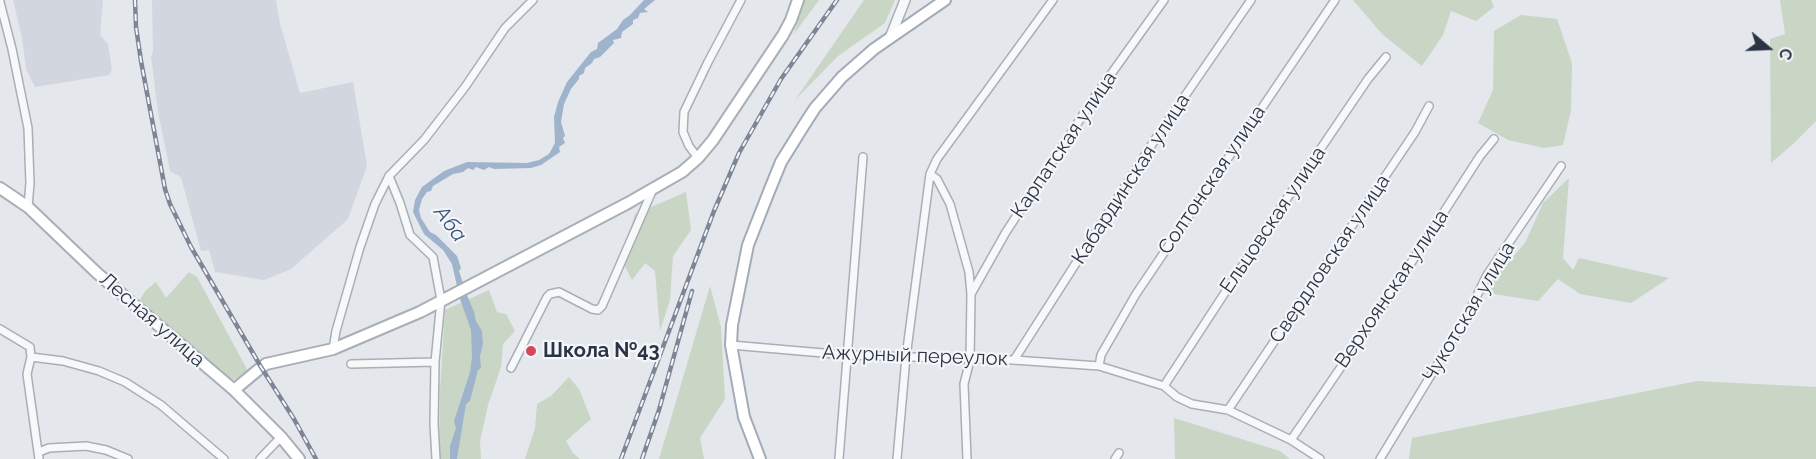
<!DOCTYPE html>
<html>
<head>
<meta charset="utf-8">
<style>
  body { margin:0 }
  #map { position:relative; width:1816px; height:459px; overflow:hidden; background:#e4e7ec; font-family:Raleway,sans-serif }
  canvas { display:block }
  .north { position:absolute; left:1738px; top:18px; width:60px; height:60px; -webkit-text-stroke:4px #f4f6f9; paint-order:stroke; rotate:109deg; font-size:16px; font-weight:700; line-height:24px; text-align:center; color:#2b3445 }
  .north::after { content:''; display:block; margin:auto; width:21px; height:27px; background:#2b3445; clip-path:polygon(50% 0,100% 100%,50% 72%,0 100%) }
</style>
</head>
<body>
<div id="map">
<canvas width="1816" height="459"></canvas>
<div class="north">С</div>
</div>
<script>
const ctx = document.querySelector('canvas').getContext('2d');
ctx.lineJoin = 'round';
function paint(path, color) { ctx.fillStyle = color; ctx.fill(path, 'evenodd'); }
const shape = rows => new Path2D(rows.map(r => 'M' + r).join(''));
function strokePath(path, color, width, dash) { ctx.strokeStyle = color; ctx.lineWidth = width; ctx.lineCap = dash ? 'butt' : 'round'; ctx.setLineDash(dash || []); ctx.stroke(path); }
function write(font, color, halo, rows, align = 'center') {
  ctx.font = font + ' Raleway,sans-serif'; ctx.lineWidth = 4.5; ctx.setLineDash([]); ctx.textBaseline = 'middle'; ctx.strokeStyle = halo; ctx.fillStyle = color; for (const [text, x, y, turn = 0] of rows) {
    ctx.save(); ctx.translate(x, y); ctx.rotate((+turn || 0) * Math.PI / 180); ctx.textAlign = isNaN(turn) ? turn : align; if (halo) ctx.strokeText(text, 0, 0); ctx.fillText(text, 0, 0); ctx.restore();
  }
}
paint(shape([
  [13,0,103,0,100,35,108,44,112,70,109,75,35,87,26,69,22,38],
  [152,0,276,0,280,24,300,93,353,82,367,166,348,219,291,269,264,280,215,272,209,250,201,251,181,177,170,171,158,112,151,56,153,52]
]), '#d2d6de');
paint(shape([
  [804,0,819,0,794,34],
  [864,0,895,0,885,23,838,56,795,100],
  [1353,0,1491,0,1494,7,1476,21,1451,11,1443,35,1422,66,1382,34],
  [1780,0,1816,0,1816,121,1792,145,1771,163,1770,39,1785,34],
  [1521,15,1557,19,1572,63,1571,110,1563,145,1544,148,1508,140,1478,123,1493,90,1494,31],
  [1569,178,1563,258,1573,270,1579,258,1669,278,1631,303,1580,294,1558,279,1538,301,1482,292,1525,243,1543,203],
  [686,192,691,230,673,256,670,300,660,331,655,271,645,263,632,280,621,259,635,214],
  [189,272,197,277,248,371,235,379,227,381,139,308,139,301,146,290,156,282,166,298],
  [710,286,721,327,725,399,700,438,704,459,659,459],
  [489,290,497,312,506,314,515,331,503,344,501,367,488,405,480,441,481,459,441,459,439,449,440,390,445,310],
  [569,377,579,389,591,419,566,441,573,453,580,459,525,459,535,428,537,404,551,396],
  [1697,381,1816,387,1816,459,1409,459,1412,438],
  [1174,418,1280,451,1290,459,1175,459]
]), '#c9d6c5');
paint(shape([
  [644,0,655,0,644,9,648,12,640,13,638,18,633,20,633,24,622,32,621,38,613,40,614,43,600,57,594,59,592,63,585,68,584,73,579,76,579,79,571,89,564,104,561,122,565,136,563,138,565,143,559,147,560,152,541,165,531,168,494,169,489,167,484,170,476,167,473,170,468,168,463,172,453,174,433,186,431,191,427,192,422,199,419,210,421,218,430,232,436,235,457,256,461,268,459,271,467,295,474,312,476,321,482,331,483,344,480,356,481,368,478,370,470,401,466,404,457,459,450,459,450,446,456,428,454,421,470,372,472,357,471,330,460,299,452,264,443,250,424,234,413,212,415,200,422,187,444,171,467,162,527,163,539,160,549,154,555,143,554,117,558,102,567,82,591,52,597,49,598,43,617,29,623,20,630,15]
]), '#9fb4cc');
const minor = shape([
  [0,2,12,49,28,128,30,183,28,207],
  [698,158,689,146,683,132,684,112,708,62,741,0],
  [930,174,937,179,950,204,969,272,971,294,970,360,964,384,967,459],
  [389,176,400,203,410,235,433,257,441,300,435,362,434,424,436,459],
  [971,294,1006,232,1094,98,1164,0],
  [0,329,30,347,31,357,63,361,99,371,125,382,161,405,224,459],
  [731,345,846,355,1014,360,1099,366,1164,386,1177,397,1192,404,1228,410,1291,440,1320,459],
  [333,349,336,331,360,247,375,204,389,176,424,140,465,87,505,28,533,0],
  [31,357,27,374,39,459],
  [1014,360,1156,138,1251,0],
  [351,364,435,362],
  [1099,366,1101,355,1136,294,1335,0],
  [511,368,547,297,550,294,559,292,592,309,598,310,602,306,653,189],
  [1164,386,1273,219,1368,79,1386,57],
  [1228,410,1415,132,1429,106],
  [1291,440,1391,294,1480,156,1494,139],
  [39,452,49,448,86,446,106,450,128,459],
  [260,459,281,437],
  [839,459,863,157],
  [897,459,906,357,930,174,937,159,1053,0],
  [1115,459,1119,453],
  [1380,459,1468,314,1487,275,1561,166]
]);
const tertiary = shape([
  [890,38,905,0]
]);
const secondary = shape([
  [0,188,28,207,97,273,234,390,281,437,299,459],
  [234,390,258,370,266,364,333,349,420,312,628,203,682,172,698,158,713,140,783,35,791,20,798,0]
]);
const primary = shape([
  [760,459,744,417,731,345,732,325,748,245,768,194,781,162,804,125,815,108,842,77,874,49,945,0]
]);
strokePath(minor, '#a9aeb7', 10);
strokePath(tertiary, '#a9aeb7', 12);
strokePath(secondary, '#a9aeb7', 14);
strokePath(primary, '#a3abb8', 14);
strokePath(minor, '#f7f8fa', 7);
strokePath(tertiary, '#f7f8fa', 9);
strokePath(secondary, '#fff', 10);
strokePath(primary, '#fff', 10);
const rail = shape([
  [135,0,136,27,141,61,165,189,170,204,191,247,261,367,294,419,316,459],
  [621,459,714,211,739,153,781,79,837,0],
  [642,459,659,410,692,291]
]);
strokePath(rail, '#7d8696', 4.5);
strokePath(rail, '#f4f6f9', 2, [7]);
for (const [x, y, r, color] of [
  [531,351,6,"#d1495b"]
]) { const dot = new Path2D(); dot.arc(x, y, r, 0, 2 * Math.PI); ctx.fillStyle = color; ctx.fill(dot); strokePath(dot, '#f4f6f9', 2); }
write('20px', '#2b3445', '#f4f6f9', [
  ["Карпатская улица",1064,145,-56],
  ["Кабардинская улица",1131,179,-57],
  ["Солтонская улица",1212,180,-56],
  ["Ельцовская улица",1273,220,-56],
  ["Свердловская улица",1330,259,-56],
  ["Верхоянская улица",1392,289,-56],
  ["Чукотская улица",1469,312,-59],
  ["Лесная улица",152,320,41],
  ["Ажурный переулок",915,356,2]
]);
write('bold 20px', '#2b3445', '#f4f6f9', [
  ["Школа №43",543,351]
], 'left');
write('italic 21px', '#34527a', '#f4f6f9', [
  ["Аба",450,224,53]
]);
</script>
</body>
</html>
